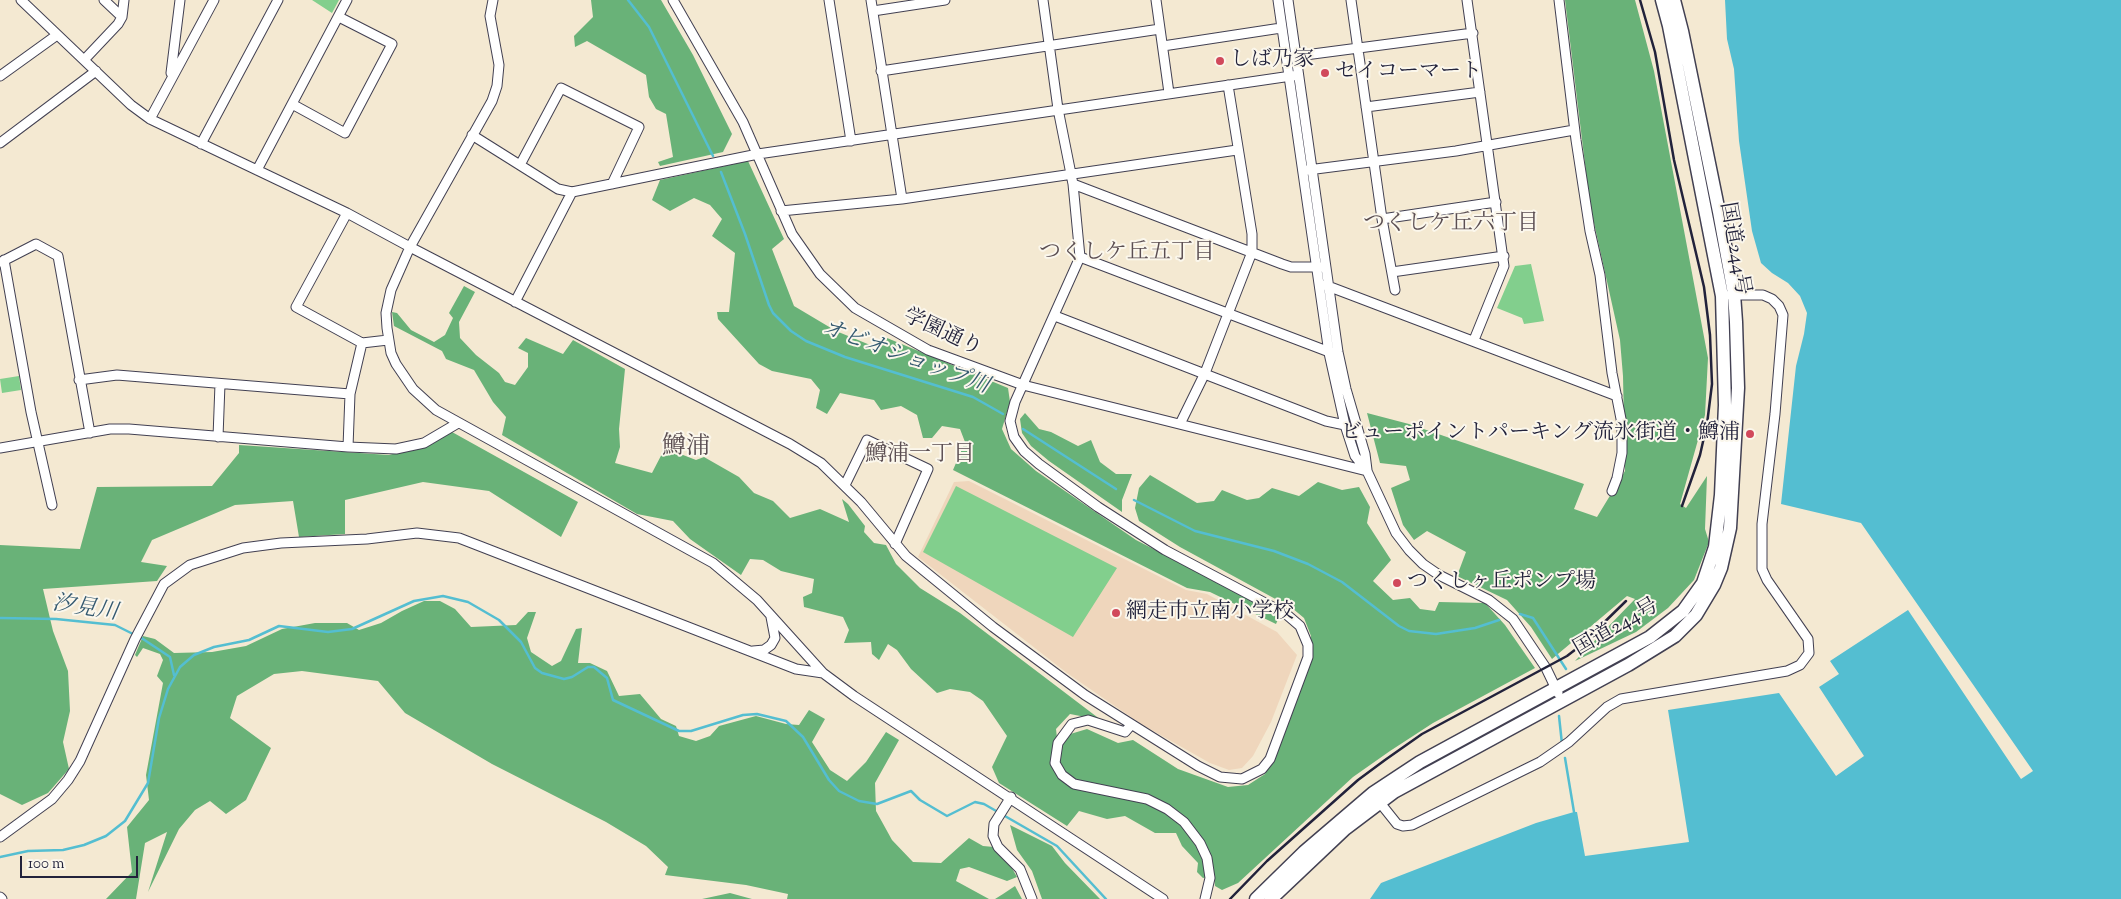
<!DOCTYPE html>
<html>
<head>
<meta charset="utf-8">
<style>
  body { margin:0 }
  #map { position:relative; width:2121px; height:899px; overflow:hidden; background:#f4e9d2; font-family:"Sorts Mill Goudy",serif }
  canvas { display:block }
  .scale { position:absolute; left:20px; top:856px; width:118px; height:22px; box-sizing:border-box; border:2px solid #22223b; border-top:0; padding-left:6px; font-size:15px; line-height:18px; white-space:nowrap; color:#22223b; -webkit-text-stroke:4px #fbf7ec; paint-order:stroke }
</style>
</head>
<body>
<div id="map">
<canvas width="2121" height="899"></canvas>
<div class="scale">100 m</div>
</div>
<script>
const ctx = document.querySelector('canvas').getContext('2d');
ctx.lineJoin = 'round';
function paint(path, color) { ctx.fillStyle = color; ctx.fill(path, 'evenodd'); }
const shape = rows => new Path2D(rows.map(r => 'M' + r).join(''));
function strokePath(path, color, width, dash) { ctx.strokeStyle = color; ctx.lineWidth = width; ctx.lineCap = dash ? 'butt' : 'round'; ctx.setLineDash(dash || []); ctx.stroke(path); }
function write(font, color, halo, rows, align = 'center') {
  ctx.font = font + ' "Sorts Mill Goudy","Noto Serif JP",serif'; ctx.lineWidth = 4; ctx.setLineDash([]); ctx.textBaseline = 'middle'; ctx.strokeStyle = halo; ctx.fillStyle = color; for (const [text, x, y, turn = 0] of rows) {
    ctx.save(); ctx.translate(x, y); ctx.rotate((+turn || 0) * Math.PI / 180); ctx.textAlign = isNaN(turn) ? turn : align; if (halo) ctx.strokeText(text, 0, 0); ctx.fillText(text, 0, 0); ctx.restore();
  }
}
paint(shape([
  [969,481,1186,590,1207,594,1277,632,1297,655,1271,722,1253,756,1242,768,1229,770,1210,763,1141,724,1067,673,918,557,954,482]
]), '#efd6bc');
paint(shape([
  [312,0,339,0,332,13],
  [1531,264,1544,321,1524,324,1522,318,1497,308,1515,266],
  [19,376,21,390,2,393,0,379],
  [956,486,1117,568,1073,637,923,552]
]), '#82cf8d');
paint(shape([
  [591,0,661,0,693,55,732,134,723,152,660,166,658,162,673,157,666,114,656,109,649,97,646,75,587,41,575,47,574,36,593,17],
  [1565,0,1635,0,1654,71,1708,358,1705,415,1680,504,1686,508,1707,476,1705,529,1709,542,1694,580,1668,608,1636,632,1575,661,1635,599,1627,596,1552,659,1531,627,1507,600,1457,576,1466,552,1427,531,1414,540,1403,525,1391,488,1410,480,1406,466,1380,463,1367,413,1409,424,1584,484,1574,509,1597,517,1625,471,1623,376,1620,340,1590,205],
  [748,161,784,239,772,249,794,306,836,331,875,347,887,338,1008,388,1010,402,1002,429,1011,449,1036,471,1136,540,1262,605,1279,617,1276,624,1210,592,1187,588,953,470,965,442,960,429,942,426,932,438,923,438,917,415,901,406,881,410,874,400,840,393,827,414,816,408,820,390,811,379,772,371,759,364,718,319,717,312,729,312,735,253,712,236,722,219,710,205,694,198,670,211,652,200,660,180],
  [464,286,475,292,459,322,460,338,476,355,499,373,505,382,515,385,528,367,528,353,518,348,526,338,563,354,573,340,625,369,619,429,620,447,615,463,652,473,665,448,696,460,704,457,739,477,754,493,773,501,790,518,820,509,849,522,842,499,848,504,865,526,864,532,874,543,886,545,896,564,920,588,960,613,1101,720,1070,714,1056,729,1057,738,1087,729,1118,743,1133,740,1178,769,1228,787,1248,785,1265,774,1308,668,1311,636,1304,618,1292,608,1180,547,1139,521,1135,508,1139,488,1150,475,1197,503,1214,501,1222,490,1247,500,1259,498,1272,488,1299,496,1318,482,1342,490,1359,487,1370,507,1367,523,1391,560,1373,581,1393,600,1410,598,1420,609,1435,611,1439,602,1485,603,1505,625,1535,668,1433,723,1390,751,1353,777,1238,883,1222,890,1215,886,1214,876,1203,878,1197,872,1198,863,1182,846,1176,833,1155,833,1125,816,1107,819,1079,811,1067,826,999,783,992,767,1007,736,983,701,970,692,950,689,937,693,911,669,897,650,888,644,879,660,872,654,871,642,844,643,849,630,843,617,804,607,803,597,812,593,814,579,781,571,763,560,750,559,741,575,690,539,673,521,637,514,502,435,506,417,493,402,474,370,446,359,442,351,394,326,392,312,397,313,411,330,434,342,445,335,453,318,449,313],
  [1025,413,1039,429,1051,432,1078,446,1091,440,1100,462,1116,474,1132,474,1122,500,1122,512,1049,461,1031,446,1022,433,1020,419],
  [452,432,578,502,561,537,489,491,423,482,345,500,345,534,299,537,293,501,235,505,152,540,141,562,167,566,157,581,43,589,53,631,68,671,70,711,63,742,69,769,48,793,22,805,0,794,0,545,80,549,97,487,212,486,239,453,239,445,389,455,423,446],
  [424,601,440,601,455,609,471,627,516,625,528,612,536,612,527,638,531,652,552,666,561,661,576,629,582,628,578,663,590,663,607,671,619,696,640,694,661,719,676,726,679,736,696,741,710,736,719,726,756,716,786,724,799,725,809,710,825,719,812,742,830,770,847,781,866,762,886,732,899,740,875,783,876,811,892,840,913,862,941,863,969,838,983,846,994,847,1009,863,1017,877,1007,881,969,867,960,869,956,881,989,899,787,899,788,894,746,885,665,875,668,867,646,846,606,822,492,764,405,713,378,681,302,671,274,674,237,696,230,718,271,748,246,800,226,814,210,801,195,810,179,829,148,892,167,832,145,843,136,899,106,899,132,872,127,827,149,800,146,775,163,683,157,676,163,660,160,654,143,648,137,657,135,655,143,636,155,639,174,653,212,652,246,646,282,629,315,623,347,623,359,630,381,623,402,611],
  [1010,825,1052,846,1065,863,1100,899,1042,899,1032,871,1017,850],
  [1015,886,1022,899,995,899,1003,894],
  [730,893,752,899,702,899]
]), '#69b278');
paint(shape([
  [1725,0,2121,0,2121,899,1370,899,1381,883,1536,823,1574,812,1577,812,1585,856,1689,842,1668,710,1779,693,1836,776,1864,756,1819,687,1839,674,1830,661,1908,610,2021,779,2033,771,1861,523,1781,504,1796,366,1804,334,1807,313,1800,296,1788,283,1772,273,1761,263,1752,231,1739,141,1734,69,1727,39]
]), '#54bed1');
strokePath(shape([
  [628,0,649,27,713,156],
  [721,172,745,234,769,305,773,313,791,331,806,341,845,357,973,397,1003,414],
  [1023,429,1116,489],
  [1134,500,1195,531,1274,551,1308,564,1342,582,1399,626,1409,631,1436,634,1475,628,1499,620],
  [1520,614,1533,618,1566,669],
  [0,618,56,619,115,625,135,635],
  [140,637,170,657,174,675],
  [1559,716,1562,744],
  [1565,758,1574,812],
  [0,857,28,851,63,850,84,845,106,836,125,821,148,783,159,718,168,689,180,667,194,655,214,647,249,640,279,626,328,632,352,629,414,601,443,596,468,602,499,620,521,642,535,668,542,673,564,679,572,677,588,667,594,667,607,678,613,700,679,731,691,731,743,715,757,714,786,721,803,737,829,780,839,791,859,801,877,804,911,791,920,800,947,816,975,802,984,804,1057,846,1106,899]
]), '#54bed1', 2.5);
const minor = shape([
  [21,0,131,105,150,119,347,213,410,247,391,290,386,313,387,328,391,353,396,364,413,389,436,410,713,563,757,600,823,673,854,696,1163,899],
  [104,0,122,17],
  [493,0,490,16,499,65,497,86,492,101,410,247,790,444,821,463,861,502,906,556,993,627,1085,695,1198,766,1220,777,1242,779,1262,769,1270,759,1308,657,1308,645,1300,626,1286,614,1165,550,1098,507,1039,464,1024,451,1014,437,1010,421,1015,402,1080,257,1073,184,1058,109,1043,0],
  [673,0,743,122,792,234,820,274,855,308,928,350,1023,385,1367,471],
  [829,0,851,141],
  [871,0,902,199],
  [1156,0,1169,93],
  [1278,0,1329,353,1345,425,1355,456,1367,471,1396,533,1409,550,1423,564,1439,575,1489,600,1513,619,1546,668,1558,693],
  [1288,0,1338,352,1346,389,1365,454,1367,470],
  [1351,0,1382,219,1395,290],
  [1467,0,1504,266,1474,340],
  [1559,0,1576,140,1590,231,1600,275,1612,373,1622,424,1622,453,1617,478,1612,491],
  [873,11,945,0],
  [1163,46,1281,28],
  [1290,57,1473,33],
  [84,60,118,24,122,17,124,0],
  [881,71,1160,29],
  [171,73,180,0],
  [0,76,57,35],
  [292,104,345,133,392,44,339,17],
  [1366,107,1480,92],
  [150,119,214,0],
  [472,135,558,189,572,192,758,154,1298,75],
  [0,143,96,71],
  [201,144,278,0],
  [520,165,561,88,639,127,612,184],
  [257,170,347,0],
  [1308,170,1456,151,1574,130],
  [1073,184,1282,264,1291,267,1322,267],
  [781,211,902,199,1237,150],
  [347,213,296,307,362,343,388,340],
  [1382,219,1496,202],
  [1080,257,1332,353],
  [4,260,31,412,52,505],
  [1,262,36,244,58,256,90,433],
  [1392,272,1504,256],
  [1325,285,1617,396],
  [515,302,572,192],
  [1055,316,1326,421,1345,425],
  [79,380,117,375,350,394],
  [1180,424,1205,373,1252,252,1252,234,1228,85],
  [218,437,220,384],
  [348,447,350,394,362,343],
  [0,448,110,429,129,429,348,447,396,449,424,443,458,423],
  [845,485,867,440,928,469,895,544],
  [753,651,764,650,771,645,775,638,771,617],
  [1131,725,1125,732,1088,720,1072,724,1058,743,1055,763,1062,775,1074,784,1147,799,1167,809,1184,822,1200,843,1207,858,1210,878,1205,899],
  [1011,797,994,824,993,836,998,847,1020,869,1032,899],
  [1377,799,1397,824,1403,826,1412,825,1540,762,1569,742,1607,707,1621,699,1787,671,1800,665,1809,653,1808,639,1767,580,1762,569,1762,524,1775,414,1783,315,1779,306,1772,299,1763,295,1730,295],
  [0,837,52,799,68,780,80,761,135,639,164,584,190,565,243,548,281,543,367,539,417,533,459,538,796,669,823,673],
  [0,897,2,899]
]);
const highway = shape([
  [1256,899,1304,852,1373,793,1420,762,1650,637,1683,611,1703,583,1715,547,1721,495,1725,405,1722,296,1669,26,1662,0],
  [1271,899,1345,829,1394,792,1628,665,1675,636,1696,615,1714,585,1721,568,1730,528,1738,388,1736,322,1734,294,1719,212,1682,31,1674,0]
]);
strokePath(minor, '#424052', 11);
strokePath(highway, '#424052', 15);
strokePath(minor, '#fff', 9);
strokePath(highway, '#fff', 12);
strokePath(shape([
  [1640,0,1655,52,1674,160,1704,287,1710,335,1712,384,1707,424,1700,455,1682,506],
  [1230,899,1267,861,1358,780,1385,760,1422,734,1567,656,1580,646,1626,601]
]), '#22223b', 2.5);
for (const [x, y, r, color] of [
  [1220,61,5,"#d1495b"],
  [1325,73,5,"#d1495b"],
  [1750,434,5,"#d1495b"],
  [1397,583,5,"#d1495b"],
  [1116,613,5,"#d1495b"]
]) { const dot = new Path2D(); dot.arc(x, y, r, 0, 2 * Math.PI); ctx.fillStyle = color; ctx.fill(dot); strokePath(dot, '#fbf7ec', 2); }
write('21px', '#22223b', '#fbf7ec', [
  ["しば乃家",1230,61],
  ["セイコーマート",1335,73],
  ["ビューポイントパーキング流氷街道・鱒浦",1740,434,"right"],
  ["つくしヶ丘ポンプ場",1407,583],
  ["網走市立南小学校",1126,613]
], 'left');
write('21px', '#22223b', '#fbf7ec', [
  ["国道244号",1733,249,80],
  ["学園通り",942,334,25],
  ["国道244号",1617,629,-30]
]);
write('22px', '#5b4e52', '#fbf7ec', [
  ["つくしケ丘六丁目",1451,225],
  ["つくしケ丘五丁目",1127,254],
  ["鱒浦一丁目",920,456]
]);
write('italic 22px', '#345970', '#fbf7ec', [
  ["オビオショップ川",905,359,20],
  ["汐見川",85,610,9]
]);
write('24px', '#5b4e52', '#fbf7ec', [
  ["鱒浦",686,449]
]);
</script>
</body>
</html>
